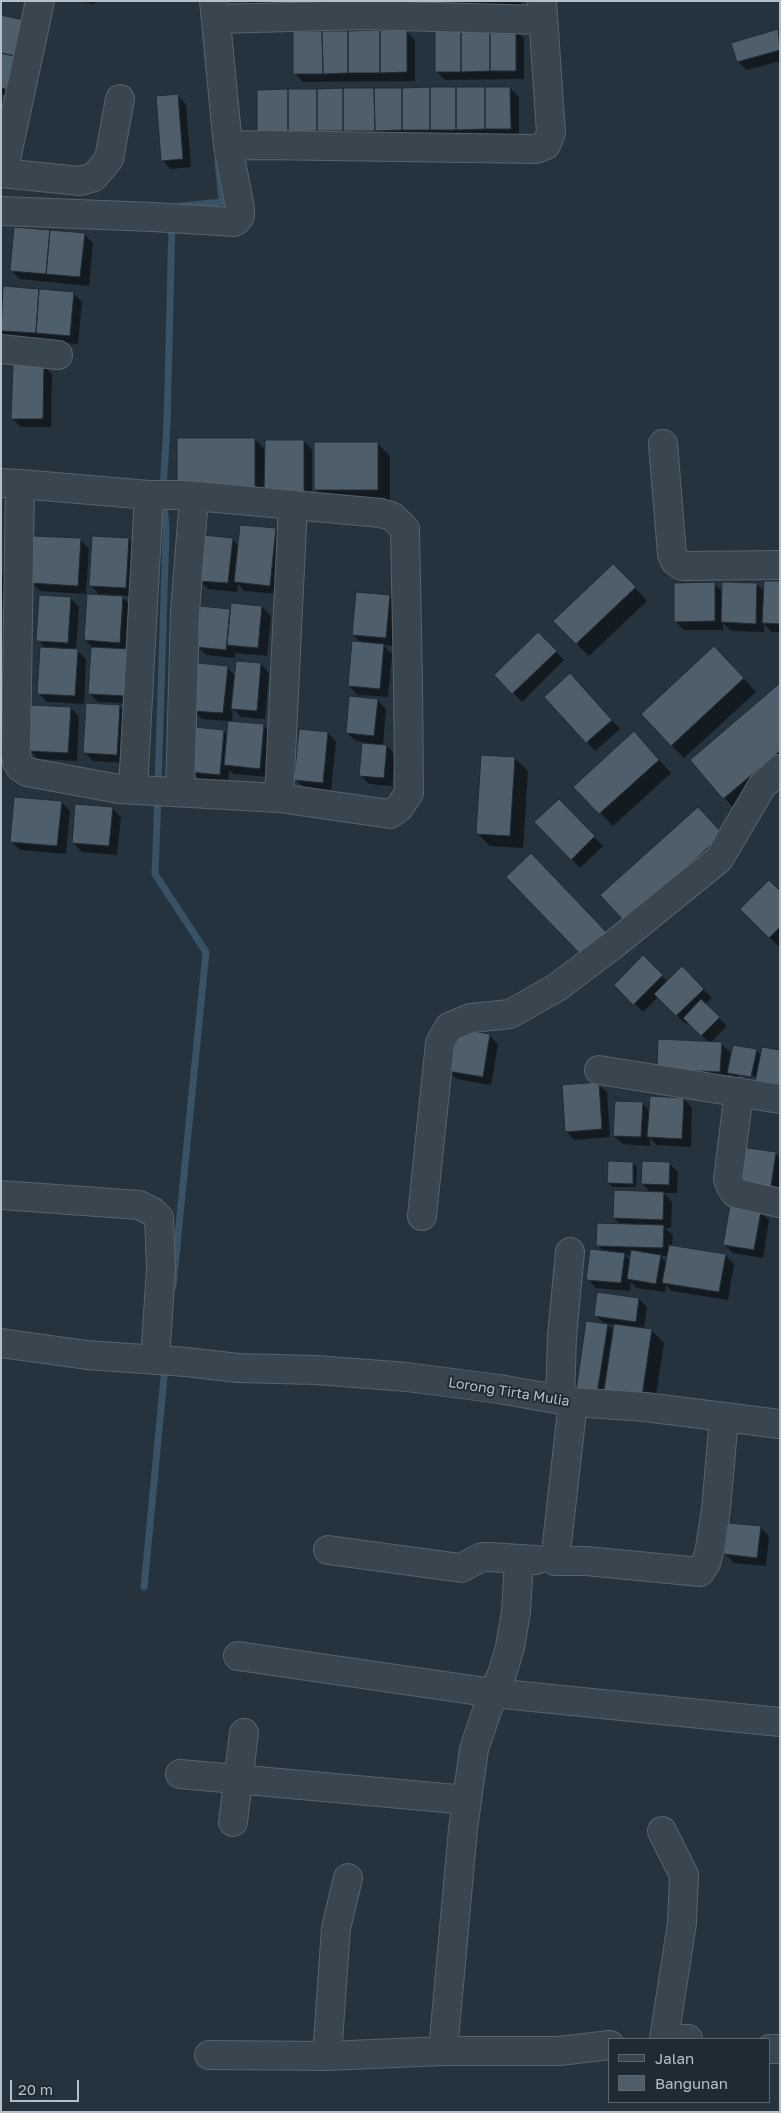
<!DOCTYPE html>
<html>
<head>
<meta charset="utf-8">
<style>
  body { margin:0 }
  #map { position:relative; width:781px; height:2113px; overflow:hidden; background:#25333f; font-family:"Golos Text",sans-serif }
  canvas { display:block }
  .frame { position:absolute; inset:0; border:2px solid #b5c0c9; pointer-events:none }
  .legend { position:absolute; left:608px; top:2038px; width:162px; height:65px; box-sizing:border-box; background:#1e2a34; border:1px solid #5a6670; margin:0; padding:6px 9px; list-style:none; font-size:15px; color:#b5c0c9 }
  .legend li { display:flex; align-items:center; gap:10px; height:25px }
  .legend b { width:25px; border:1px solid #5a6670 }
  .scale { position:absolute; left:10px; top:2080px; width:69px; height:22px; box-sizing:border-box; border:2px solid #b5c0c9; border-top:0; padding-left:6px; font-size:15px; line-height:18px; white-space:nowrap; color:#b5c0c9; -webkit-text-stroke:4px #1e2a34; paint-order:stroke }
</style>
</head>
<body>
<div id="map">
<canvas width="781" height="2113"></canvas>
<div class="frame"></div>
<ul class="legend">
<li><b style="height:6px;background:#39454f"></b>Jalan</li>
<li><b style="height:14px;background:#4e5e6a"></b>Bangunan</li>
</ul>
<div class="scale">20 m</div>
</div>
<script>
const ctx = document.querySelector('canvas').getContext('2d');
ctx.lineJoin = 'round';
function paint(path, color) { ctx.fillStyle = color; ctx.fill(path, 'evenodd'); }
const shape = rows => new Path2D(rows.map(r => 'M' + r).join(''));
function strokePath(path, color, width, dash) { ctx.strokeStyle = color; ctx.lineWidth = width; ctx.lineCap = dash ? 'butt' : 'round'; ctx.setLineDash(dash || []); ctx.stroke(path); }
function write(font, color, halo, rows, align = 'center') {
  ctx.font = font + ' "Golos Text",sans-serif'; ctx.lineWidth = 4; ctx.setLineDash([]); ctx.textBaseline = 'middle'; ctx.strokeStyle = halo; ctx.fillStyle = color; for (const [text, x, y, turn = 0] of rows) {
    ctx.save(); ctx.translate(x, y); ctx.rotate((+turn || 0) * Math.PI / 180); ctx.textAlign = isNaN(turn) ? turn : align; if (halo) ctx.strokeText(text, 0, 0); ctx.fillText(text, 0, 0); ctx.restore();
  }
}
paint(shape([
  [75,1,95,1,94,4],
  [247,1,368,1,368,5,253,7],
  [406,1,521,1,521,8,414,9],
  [1,16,20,99,1,94],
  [515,30,524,38,524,79,445,80,436,71],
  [777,30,780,33,780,61,747,70,738,62],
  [406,31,415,40,415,81,303,82,295,73],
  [510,88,519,97,519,137,258,131],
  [177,95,186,104,191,167,171,169,162,160],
  [1,101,10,110,1,160],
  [84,234,93,243,89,286,20,279,11,270],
  [1,287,73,293,82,302,78,344,1,338],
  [44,366,52,374,51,427,21,427,12,418],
  [254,439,266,450,304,441,312,450,312,501,191,503],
  [377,443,390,456,390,503,328,503,315,490],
  [275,529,284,538,279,594,244,591,238,584,237,592,208,589,199,580,232,539,239,546],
  [129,539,137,548,134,596,99,594,90,585],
  [80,540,89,548,86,594,40,591,32,583],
  [1,572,4,575,2,612,1,612],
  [626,578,647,601,589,656,576,643],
  [780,582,780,632,772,632,764,624,764,632,731,631,723,623,723,630,684,630,675,621,714,584,723,592,757,584,765,592],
  [389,596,398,605,394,646,383,645,392,654,388,697,358,695,349,686,362,643,353,635],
  [70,598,79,607,76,650,86,659,84,704,47,702,38,693,46,649,38,640],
  [123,598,131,606,134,704,98,702,89,693,92,647,85,640],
  [201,607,232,610,262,607,271,616,267,656,235,653,235,658,206,655,198,647],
  [538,634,564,660,522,702,496,675],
  [727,660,756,692,684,758,671,745],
  [261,664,269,673,265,719,241,717,233,709,232,722,263,725,272,734,268,777,234,774,229,770,228,783,200,780,191,772,223,731,228,735,229,721,202,719,193,710,227,667,235,676],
  [579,684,620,729,595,751,546,697],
  [780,684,780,775,737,812,691,761],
  [377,700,386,709,383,746,387,746,395,755,392,786,369,784,360,775,363,742,356,741,347,733],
  [120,706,128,715,126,763,93,761,84,752],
  [71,708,79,717,77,761,38,759,29,750],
  [328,733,336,742,331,791,304,788,296,779],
  [646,746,671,773,613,826,575,787],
  [515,758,528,771,523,848,490,846,477,833],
  [559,800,603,846,580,868,536,822],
  [61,802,70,811,66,854,20,850,11,841],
  [112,808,121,817,117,855,82,852,73,843],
  [711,821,735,847,639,934],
  [780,893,780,944,778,946,742,909],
  [643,957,668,982,682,968,712,998,705,1004,727,1026,710,1043,721,1044,730,1052,729,1059,756,1050,762,1056,760,1085,737,1081,729,1072,728,1080,666,1077,710,1043,688,1022,686,1024,658,997,643,1012,616,985],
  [737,1073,758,1077,757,1080,737,1076],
  [489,1035,498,1044,491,1085,457,1079,448,1071],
  [598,1084,607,1092,610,1137,574,1140,566,1131],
  [684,1099,692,1108,691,1147,657,1145,650,1138,650,1146,623,1144,614,1136,642,1103,650,1111],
  [775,1153,780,1158,780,1191,747,1191],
  [633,1163,637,1168,636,1187,613,1187,608,1183],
  [669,1163,678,1172,677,1193,664,1193,672,1202,671,1228,665,1228,673,1235,672,1247,726,1256,734,1264,728,1300,672,1291,666,1285,665,1292,637,1288,631,1282,630,1291,596,1288,588,1279,604,1252,598,1245,621,1225,614,1218,651,1192,642,1184],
  [625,1255,632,1255,631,1261],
  [660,1256,668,1256,667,1263],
  [761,1212,769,1220,763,1258,733,1253,724,1244],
  [639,1299,647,1307,644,1329,651,1330,664,1343,654,1408,586,1399,605,1324,595,1315],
  [607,1324,615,1325,614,1331],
  [760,1527,769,1536,766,1566,734,1563,725,1554]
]), '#0007');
strokePath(shape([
  [181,206,222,202,218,161],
  [163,489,167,426,172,222],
  [158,786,166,531,164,500],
  [158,797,155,874,206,952,173,1286],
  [144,1587,165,1367]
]), '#395266', 7);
const building = shape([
  [1,15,28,21,20,57,1,53,1,15],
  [516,28,516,71,490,71,490,29,516,28],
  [461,29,461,72,435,72,435,30,461,29],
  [461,29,490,29,490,71,461,72,461,29],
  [778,29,780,50,737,62,731,43,778,29],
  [380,30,380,73,348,73,348,31,380,30],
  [380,30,407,30,407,72,380,73,380,30],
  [293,31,322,31,323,74,293,74,293,31],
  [322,31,348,31,348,73,323,74,322,31],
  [1,53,20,57,12,91,1,88,1,53],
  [430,87,430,130,402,130,402,88,430,87],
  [430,87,456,87,456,130,430,130,430,87],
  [456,87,485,87,485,129,456,130,456,87],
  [485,87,510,87,511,129,485,129,485,87],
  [343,88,343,131,317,131,317,89,343,88],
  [343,88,374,88,375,131,343,131,343,88],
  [374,88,402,88,402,130,375,131,374,88],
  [288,89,288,132,257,132,257,90,288,89],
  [288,89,317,89,317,131,288,132,288,89],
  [178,94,183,159,161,161,156,96,178,94],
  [14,227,50,230,46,274,10,271,14,227],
  [50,230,85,233,80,277,46,274,50,230],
  [3,286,39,289,36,333,1,331,3,286],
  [39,289,74,292,70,336,36,333,39,289],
  [13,364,44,364,43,419,11,419,13,364],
  [177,438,255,438,255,490,177,491,177,438],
  [265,440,304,440,304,493,264,493,265,440],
  [314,442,378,442,378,490,314,490,314,442],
  [240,525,276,528,270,586,234,582,240,525],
  [203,535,233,538,228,583,198,581,203,535],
  [33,536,81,538,78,586,30,583,33,536],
  [92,536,129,538,126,588,89,586,92,536],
  [613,564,636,587,576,644,553,621,613,564],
  [764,581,780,581,780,624,762,623,764,581],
  [715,582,715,621,674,622,674,583,715,582],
  [722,582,757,583,756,624,721,622,722,582],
  [356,592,390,595,386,638,352,635,356,592],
  [87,594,123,596,120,643,84,640,87,594],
  [39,595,71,597,68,643,36,641,39,595],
  [231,603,262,606,258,648,227,645,231,603],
  [200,606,230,609,226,650,196,647,200,606],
  [538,632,557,651,512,694,494,675,538,632],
  [352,641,384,644,380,689,348,686,352,641],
  [714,646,744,678,671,746,641,714,714,646],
  [40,647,78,649,75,696,37,694,40,647],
  [91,647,129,649,126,696,88,694,91,647],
  [236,661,261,663,257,711,231,709,236,661],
  [197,663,228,666,223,713,192,711,197,663],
  [570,673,612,720,586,743,544,697,570,673],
  [780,683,780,751,723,799,690,760,780,683],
  [349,696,378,699,374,736,346,733,349,696],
  [86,703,120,705,117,755,83,753,86,703],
  [31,705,71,707,68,753,28,751,31,705],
  [228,721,264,724,260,769,224,765,228,721],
  [194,727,224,730,220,775,190,772,194,727],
  [299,729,328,732,323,783,294,780,299,729],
  [634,731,659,760,599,814,573,787,634,731],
  [362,743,387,745,384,778,359,776,362,743],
  [481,755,515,757,510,836,476,834,481,755],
  [14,797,62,801,57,846,10,842,14,797],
  [559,799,595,836,571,860,534,822,559,799],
  [75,804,113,807,109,846,72,843,75,804],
  [698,807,723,834,625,922,600,895,698,807],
  [531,853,610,936,586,960,506,877,531,853],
  [769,880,780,891,780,927,769,938,740,909,769,880],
  [643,955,663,975,633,1005,614,985,643,955],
  [682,966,704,989,676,1016,654,994,682,966],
  [701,999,720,1017,701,1036,683,1018,701,999],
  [454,1028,490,1034,483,1077,447,1071,454,1028],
  [658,1039,722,1042,720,1072,657,1069,658,1039],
  [733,1045,757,1049,751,1077,727,1073,733,1045],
  [762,1047,780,1050,780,1087,755,1082,762,1047],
  [599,1082,602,1129,565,1132,562,1085,599,1082],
  [650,1096,684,1098,682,1139,647,1137,650,1096],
  [615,1101,643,1102,641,1137,613,1136,615,1101],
  [742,1147,776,1152,771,1187,737,1183,742,1147],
  [608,1161,633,1162,633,1184,607,1183,608,1161],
  [642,1161,670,1162,669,1185,641,1184,642,1161],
  [614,1190,664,1192,663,1220,613,1218,614,1190],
  [730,1205,761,1211,754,1250,723,1245,730,1205],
  [597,1223,664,1225,663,1248,596,1246,597,1223],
  [669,1245,726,1254,719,1292,662,1283,669,1245],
  [590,1249,625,1253,621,1283,586,1280,590,1249],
  [631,1250,661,1255,656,1284,627,1279,631,1250],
  [597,1292,639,1298,636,1322,594,1316,597,1292],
  [586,1321,608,1324,597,1394,576,1391,586,1321],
  [614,1324,652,1329,642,1396,604,1390,614,1324],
  [728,1523,761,1526,757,1558,724,1554,728,1523]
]);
paint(building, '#4e5e6a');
strokePath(building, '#202c36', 1);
const minor = shape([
  [216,19,364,15,543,20],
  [228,146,260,145,536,149,546,145,551,133,542,1],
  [1,173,80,181,94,177,109,159,120,99],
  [3,173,40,1],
  [1,211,153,217,234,222,237,220,240,216,240,208,228,146,214,1],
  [1,349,58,355],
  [663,444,672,554,675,561,682,566,780,565],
  [1,483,20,484,149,495,184,495,381,513,393,517,405,529,408,682,409,793,399,808,390,814,279,798,119,789,27,772,20,767,17,762,16,753,20,484],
  [133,789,149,495],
  [180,792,185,612,194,497],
  [279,798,293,505],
  [599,1070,780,1099],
  [739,1092,728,1179,731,1187,735,1193,780,1203],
  [1,1195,139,1205,153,1212,159,1218,161,1268,155,1360],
  [422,1216,440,1043,449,1027,471,1018,510,1014,556,988,613,945,719,859,762,786,780,769],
  [1,1343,87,1355,186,1362,238,1368,316,1370,407,1377,499,1389,573,1402,645,1407,780,1424],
  [560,1400,562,1336,570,1252],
  [573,1402,555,1561,586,1561,700,1572,706,1563,710,1548,716,1509,724,1418],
  [328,1550,461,1568,482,1557,489,1557,536,1560],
  [238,1656,493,1693,780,1722],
  [180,1774,467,1800],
  [233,1822,244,1733],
  [662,1831,684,1875,682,1923,664,2039],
  [669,2039,688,2039],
  [770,2049,780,2049],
  [443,2051,463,1829,474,1749,493,1693,502,1674,510,1647,516,1612,519,1559],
  [209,2055,327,2056,443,2051,559,2051,610,2045],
  [327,2056,336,1928,348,1878]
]);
strokePath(minor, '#57636c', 30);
strokePath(minor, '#39454f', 28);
write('14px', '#b5c0c9', '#1e2a34', [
  ["Lorong Tirta Mulia",509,1392,9]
]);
</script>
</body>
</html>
